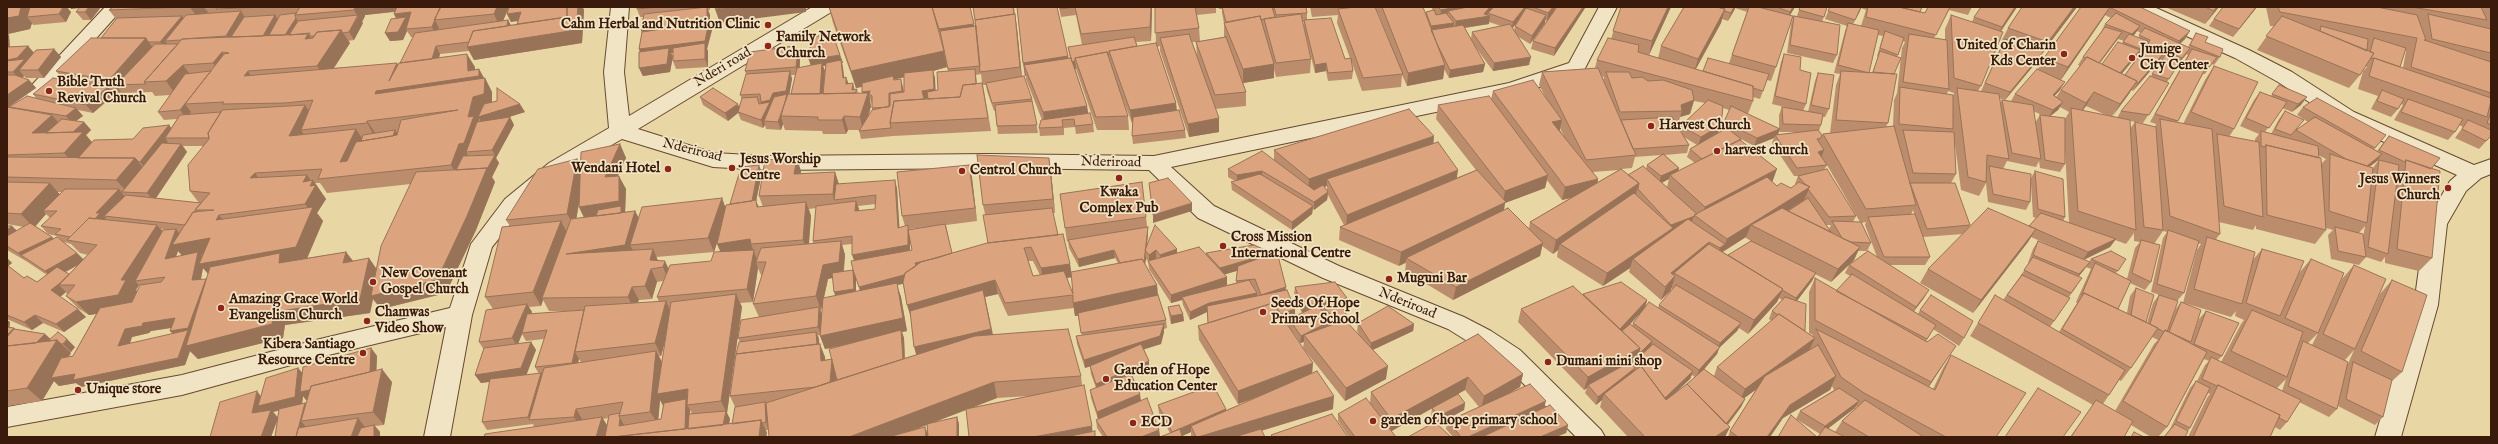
<!DOCTYPE html>
<html>
<head>
<meta charset="utf-8">
<style>
  body { margin:0 }
  #map { position:relative; width:2498px; height:444px; overflow:hidden; background:#e8d6a4; font-family:"IM FELL English",serif }
  canvas { display:block }
  .frame { position:absolute; inset:0; border:8px solid #3a1a0b; pointer-events:none }
</style>
</head>
<body>
<div id="map">
<canvas width="2498" height="444"></canvas>
<div class="frame"></div>
</div>
<script>
const ctx = document.querySelector('canvas').getContext('2d');
ctx.lineJoin = 'round';
const shape = rows => new Path2D(rows.map(r => 'M' + r).join(''));
function strokePath(path, color, width, dash) { ctx.strokeStyle = color; ctx.lineWidth = width; ctx.lineCap = dash ? 'butt' : 'round'; ctx.setLineDash(dash || []); ctx.stroke(path); }
function paint(path, color) { ctx.fillStyle = color; ctx.fill(path, 'evenodd'); }
function write(font, color, halo, rows, align = 'center') {
  ctx.font = font + ' "IM FELL English",serif'; ctx.lineWidth = 3.5; ctx.setLineDash([]); ctx.textBaseline = 'middle'; ctx.strokeStyle = halo; ctx.fillStyle = color; for (const [text, x, y, turn = 0] of rows) {
    ctx.save(); ctx.translate(x, y); ctx.rotate((+turn || 0) * Math.PI / 180); ctx.textAlign = isNaN(turn) ? turn : align; if (halo) ctx.strokeText(text, 0, 0); ctx.fillText(text, 0, 0); ctx.restore();
  }
}
const street = shape([
  [105,7,124,7,44,97,14,118,7,120,7,103,30,87,105,7],
  [611,7,629,7,624,72,629,116,812,7,835,7,833,11,638,129,714,153,768,156,990,154,1154,156,1509,83,1569,63,1599,7,1617,7,1583,72,1513,96,1171,167,1214,206,1339,266,1464,317,1491,331,1520,350,1601,430,1605,437,1576,437,1504,364,1448,329,1323,278,1198,218,1149,170,990,168,768,170,713,167,622,139,563,173,521,211,492,247,472,315,450,437,424,437,446,327,320,357,182,395,7,427,7,407,182,375,320,339,450,308,471,244,505,199,549,163,609,128,604,72,611,7],
  [2129,7,2154,7,2249,50,2292,72,2354,112,2474,165,2491,159,2491,174,2481,178,2466,191,2447,224,2438,305,2401,437,2375,437,2414,305,2425,224,2450,181,2457,175,2340,122,2278,82,2235,58,2131,11,2129,7]
]);
strokePath(street, '#664931', 2);
paint(street, '#f0e4c4');
paint(shape([
  [7,7,71,12,66,22,33,25,32,23,30,29,8,34,9,35,10,47,28,46,34,53,54,49,61,57,44,78,26,78,24,76,22,78,29,80,36,88,10,106,36,98,33,94,64,80,56,71,101,38,116,19,109,10,113,7,509,7,503,21,508,20,511,25,517,24,518,20,511,22,507,14,509,7,586,7,583,8,584,10,582,43,474,60,469,51,440,54,439,58,475,67,475,70,479,69,484,78,485,78,492,92,492,102,525,112,509,117,510,117,514,125,496,158,499,163,492,177,495,182,476,230,446,293,381,309,373,299,370,313,285,325,283,338,198,359,190,351,185,365,81,387,76,383,59,386,54,381,42,401,7,406,7,320,10,322,9,328,14,328,15,329,45,334,51,339,75,347,71,352,69,352,71,353,68,357,73,356,96,314,89,315,79,309,66,296,67,294,66,292,60,297,86,317,64,332,43,323,32,330,7,319,7,258,12,263,8,266,24,278,37,282,47,275,26,261,7,250,7,226,12,226,17,231,24,227,7,224],
  [395,12,394,14,396,18,385,33,390,41,403,40,407,31,411,37,413,37,400,63,398,65,334,68,350,43,348,41,354,40,363,23,362,22,365,16,365,15],
  [112,92,120,93,121,92,122,93,152,92,155,96,170,95,158,112,164,120,177,119,171,128,169,125,133,139,92,142,86,135,91,130,84,122,76,121,83,116,78,110,93,113,114,95],
  [183,146,203,146,190,191,199,203,156,198,187,152],
  [315,183,320,183,327,193,411,184,376,269,353,261,346,252,307,258,323,221,317,213,326,199],
  [57,192,63,192,60,194],
  [46,214,50,218,41,226,48,234,57,236,60,239,54,239,52,237,35,226],
  [161,229,166,230,163,231],
  [64,242,71,244,80,253,88,255,83,259],
  [178,251,182,255,176,257],
  [78,265,69,274,65,272],
  [203,268,208,274,206,280,201,279],
  [139,285,140,286,137,292,136,290],
  [172,328,173,334,130,344,132,337,149,333,151,331],
  [70,7,101,7,91,20,83,20,76,12,80,8,71,9],
  [637,7,710,7,710,10,708,10,710,15,710,24,712,30,707,49,708,51,708,67,676,69,673,61,673,53,671,53,673,56,670,72,643,76,639,68,640,52,639,49,642,32,641,30,643,17,640,17,637,9],
  [829,7,932,7,974,26,976,26,975,20,973,7,1014,7,1017,28,1022,76,1032,99,1038,133,998,134,995,111,994,111,987,91,986,85,983,85,991,131,893,136,861,139,859,130,848,130,846,134,823,134,822,131,785,130,783,124,781,130,766,129,765,125,763,128,741,120,738,113,728,121,703,105,700,97,739,107,742,99,740,95,746,74,745,71,796,52,800,59,800,68,811,65,840,55,843,63,842,63,843,68,844,77,846,77,848,83,854,90,857,89,858,93,862,93,862,87,856,88,833,23],
  [937,24,941,37,948,71,938,90,935,90,935,78,933,71,947,67],
  [823,66,826,66,823,94,825,71],
  [981,74,982,83,977,84,976,75],
  [791,75,796,75,791,94,789,94,792,79],
  [904,77,904,92,903,87,894,79],
  [869,99,870,99,871,102,872,103,872,110,869,115,871,106],
  [1017,7,1068,56,1069,58,1070,58,1068,47,1082,45,1076,15,1061,17,1059,7,1152,7,1151,41,1136,42,1137,46,1156,44,1155,7,1216,7,1216,13,1197,15,1199,28,1200,41,1224,37,1224,23,1222,13,1222,9,1219,9,1219,7,1306,7,1307,13,1307,20,1345,59,1350,58,1337,23,1338,15,1312,17,1310,7,1423,7,1425,14,1426,12,1433,10,1432,9,1432,7,1586,7,1585,8,1554,56,1531,49,1533,41,1547,21,1545,20,1545,23,1530,44,1517,36,1529,65,1493,71,1474,45,1485,64,1483,72,1449,78,1444,69,1443,79,1407,86,1402,75,1401,87,1362,91,1351,60,1353,71,1352,79,1328,81,1326,71,1315,73,1304,28,1304,22,1302,22,1311,59,1310,73,1276,77,1274,69,1274,78,1243,83,1246,92,1246,106,1215,109,1219,132,1189,137,1160,51,1160,46,1157,47,1176,103,1177,110,1185,130,1186,138,1133,144,1132,136,1133,123,1132,123,1121,95,1128,116,1129,130,1097,130,1076,69,1075,69,1087,106,1088,113,1093,124,1094,132,1076,134,1075,127,1064,128,1064,135,1040,136,1039,128,1042,120,1026,79,1026,76,1025,76],
  [1377,13,1378,13,1391,45],
  [1489,22,1501,26,1472,32,1471,39,1465,28,1489,24],
  [1516,24,1515,26,1514,31,1512,28],
  [1192,42,1197,42,1196,42,1197,55],
  [1621,7,1671,7,1649,55,1658,58,1661,46,1684,8,1681,7,1795,7,1790,15,1776,67,1771,81,1767,80,1760,99,1753,97,1753,101,1748,114,1779,129,1779,115,1782,107,1789,108,1772,104,1781,62,1784,54,1800,70,1806,104,1803,111,1808,112,1815,81,1818,73,1829,109,1825,117,1823,117,1821,125,1819,131,1822,135,1823,134,1830,133,1836,85,1840,74,1834,73,1845,31,1847,26,1825,19,1830,7,1922,7,1920,12,1925,13,1928,7,1972,7,1968,15,1949,10,1934,38,1945,40,1945,29,1951,15,1972,22,1974,17,1981,7,2017,7,2001,31,1981,86,1978,91,1986,93,1981,91,2003,43,2001,42,2008,28,2022,7,2077,7,2043,52,2039,59,2005,100,1999,98,2000,104,2002,100,2011,101,2015,94,2038,69,2044,58,2081,7,2140,7,2185,39,2180,44,2188,47,2196,33,2220,57,2214,65,2212,64,2205,74,2203,74,2177,122,2183,124,2205,80,2214,66,2234,129,2229,137,2255,142,2255,139,2259,134,2240,126,2254,100,2260,92,2271,96,2279,85,2301,105,2292,112,2282,108,2265,132,2271,134,2279,119,2285,111,2298,129,2308,122,2297,115,2303,107,2386,135,2374,149,2377,151,2389,136,2431,169,2432,258,2419,271,2385,263,2385,257,2381,262,2366,257,2359,265,2331,259,2328,235,2333,230,2326,228,2326,230,2315,244,2256,229,2256,225,2253,230,2219,222,2220,234,2216,239,2252,261,2262,249,2290,292,2299,273,2311,259,2318,332,2342,279,2354,265,2369,318,2380,294,2392,280,2402,372,2391,382,2383,417,2375,425,2338,406,2341,391,2337,409,2329,417,2299,402,2287,422,2280,430,2275,427,2270,437,2188,437,2207,398,2210,394,2208,393,2190,428,2188,431,2185,437,2164,437,2170,429,2190,388,2196,381,2197,381,2205,365,2209,361,2204,359,2167,427,2158,437,2151,437,2131,425,2124,437,2070,437,2093,405,1970,336,1995,295,2003,300,2019,278,2029,263,2028,263,2033,249,2038,241,2065,252,2031,237,2028,242,1973,313,1920,283,1928,269,1963,234,1923,237,1913,210,1911,215,1930,257,1925,265,1889,265,1924,298,1914,311,1918,314,1920,310,1964,338,1959,346,1933,329,1926,342,1947,359,1929,387,1933,389,1943,368,1951,355,1996,437,1818,437,1820,434,1796,419,1800,411,1834,390,1832,386,1830,390,1783,418,1770,437,1728,437,1730,431,1757,388,1744,398,1745,399,1741,407,1728,425,1725,437,1628,437,1600,407,1602,400,1596,405,1585,393,1587,388,1584,390,1518,322,1521,309,1583,296,1583,294,1647,300,1645,308,1630,324,1632,326,1633,323,1658,308,1659,305,1673,289,1671,288,1671,290,1661,300,1629,272,1630,268,1603,286,1557,257,1558,250,1553,254,1542,246,1540,256,1453,300,1405,271,1406,263,1399,266,1339,240,1340,227,1344,225,1328,195,1327,200,1314,210,1313,209,1312,214,1292,230,1232,190,1231,182,1235,181,1228,177,1228,169,1274,160,1274,150,1434,143,1458,170,1456,178,1476,170,1436,119,1438,105,1491,99,1493,91,1545,96,1539,85,1542,72,1595,68,1597,60,1611,39],
  [1735,8,1747,12,1729,63,1703,71,1696,69,1721,23,1722,19,1728,21],
  [1861,8,1866,10,1861,26,1853,24],
  [2105,15,2111,18,2105,24,2101,32,2083,57,2078,65,2080,66,2061,90,2056,97,2054,96,2060,90,2061,80],
  [2137,31,2141,33,2138,38,2133,36],
  [1878,35,1883,36,1877,56,1878,57,1872,73,1869,73],
  [2118,39,2124,41,2102,64,2100,63],
  [1903,41,1905,42,1902,48,1897,93,1894,100,1893,126,1886,126,1888,123,1894,74,1897,57],
  [2144,48,2125,75,2122,73,2136,57],
  [2186,54,2188,55,2150,122,2156,124,2155,127,2135,122,2130,129,2130,121,2143,123,2169,83,2167,82,2179,63],
  [2160,59,2162,60,2151,76,2121,111,2117,118,2112,116,2131,90,2133,91],
  [1602,76,1604,77,1604,80],
  [1948,91,1954,93,1953,96,1947,94],
  [1694,101,1705,103,1681,126,1680,130,1677,125,1678,125,1680,117,1690,114],
  [2086,106,2108,116,2082,111],
  [2060,107,2069,112,2065,119,2050,116,2058,110],
  [1723,108,1729,110,1722,130,1723,130,1718,133,1721,125],
  [2033,111,2044,116,2040,115,2035,123],
  [1560,128,1564,136,1560,130],
  [1779,130,1780,132,1797,132,1778,135],
  [1684,137,1697,145,1690,149,1687,157,1695,163,1678,172,1679,168,1665,155,1687,153,1689,145],
  [1954,137,1961,190,1979,196,1986,183,1988,202,2026,210,2030,202,2031,184,2033,217,2036,218,2029,226,1969,228,1970,225,1951,183,1956,174],
  [1774,138,1772,143,1794,176,1801,176,1798,176,1795,184,1796,185,1791,188,1777,186,1772,182,1741,140,1741,139,1754,146],
  [2065,150,2069,223,2063,221,2065,217,2035,171,2031,178,2003,169,2007,161,2036,167,2039,161,2040,168,2060,172,2065,164],
  [1661,155,1647,165,1646,169,1628,175,1621,169,1632,168,1635,157],
  [2318,155,2326,159,2321,164],
  [2377,161,2378,161,2373,168,2369,167],
  [1827,165,1860,222,1853,222,1856,216,1824,170],
  [1619,170,1598,182,1598,179,1593,172],
  [1669,179,1667,187,1662,183],
  [1547,180,1562,200,1570,198,1530,222,1529,228,1504,210,1505,203,1545,188],
  [1327,186,1327,191,1324,187],
  [1866,222,1865,225,1877,257,1849,265,1854,260,1858,251,1867,251,1871,243,1861,223],
  [1826,225,1831,225,1829,229],
  [2365,226,2363,237,2359,233],
  [2163,231,2167,232,2163,238,2151,292,2177,301,2184,293,2198,243,2201,244,2197,250,2183,303,2181,302,2175,310,2171,320,2159,295,2153,303,2147,323,2146,322,2136,288,2130,296,2127,313,2118,309,2130,283,2145,290,2151,282,2154,244],
  [2134,233,2134,241,2140,242,2135,248,2127,279,2116,273,2126,259,2091,259,2086,267,2091,269,2076,302,2077,303,2059,332,2050,327,2070,298,2069,297,2077,286,2078,277,2084,270,2084,260,2110,247,2115,240,2126,244],
  [1746,237,1746,238,1751,241,1728,255,1723,252],
  [1849,265,1845,273,1850,276,1836,291,1815,278,1809,292,1809,333,1813,335,1812,336,1805,331,1797,301,1812,281,1815,274,1831,282],
  [1779,298,1782,300,1772,311,1769,319,1772,321,1717,367,1714,376,1702,372,1717,354,1719,348,1737,331,1739,328,1748,334,1777,302],
  [2184,303,2231,317,2236,311,2235,316,2244,320,2241,324,2221,362,2218,360,2222,356,2206,311,2199,319,2190,343,2191,342],
  [2318,333,2312,345,2308,343],
  [2152,337,2158,340,2154,344,2115,411,2103,404,2119,380,2121,381,2131,368],
  [2354,350,2348,364,2345,360],
  [1692,375,1695,377,1687,384,1676,392,1690,379],
  [2286,379,2282,391,2277,388],
  [1856,406,1857,407,1842,421,1835,432,1828,428,1855,408],
  [1800,7,1827,7,1822,22,1837,55,1833,63,1787,53,1791,24,1794,16,1797,16],
  [2165,7,2219,7,2205,24],
  [2223,7,2257,7,2233,37,2209,26,2214,19],
  [2266,7,2491,7,2491,136,2479,149,2455,138,2463,127,2459,125,2455,132,2448,140,2394,120,2403,105,2401,104,2398,109,2391,117,2371,109,2378,96,2358,89,2363,71,2367,67,2365,66,2360,75,2349,88,2257,50,2274,26,2270,26],
  [2405,51,2406,51,2403,68,2400,67],
  [620,144,626,158,618,176,626,189,625,212,635,211,639,218,722,198,725,207,730,204,762,173,756,201,759,207,763,207,759,196,801,171,801,174,835,172,839,184,897,188,899,228,905,226,902,216,969,165,972,178,977,221,946,225,952,253,988,243,985,214,983,205,1049,158,1051,171,1055,213,1053,213,1058,235,1070,264,1071,276,1118,263,1115,258,1079,267,1069,248,1068,241,1067,242,1060,194,1146,217,1148,235,1147,243,1177,253,1206,255,1206,253,1272,253,1286,287,1285,291,1295,309,1295,317,1302,313,1294,295,1295,287,1347,298,1346,306,1342,307,1349,319,1348,323,1360,336,1357,331,1358,323,1414,324,1413,331,1373,350,1386,379,1345,401,1303,348,1304,342,1300,343,1293,332,1312,373,1333,409,1261,431,1265,437,1191,437,1191,432,1182,436,1170,433,1159,413,1158,405,1226,409,1226,410,1256,398,1238,404,1199,340,1198,326,1208,323,1207,312,1190,320,1183,305,1182,300,1171,303,1149,269,1148,261,1146,259,1145,264,1157,285,1158,295,1166,320,1167,328,1164,329,1164,332,1161,344,1144,349,1149,361,1149,369,1132,376,1141,401,1159,430,1160,437,1103,437,1097,428,1096,420,1098,419,1091,398,1090,390,1096,388,1091,374,1090,366,1085,368,1077,344,1076,336,1082,336,1078,316,1075,316,1074,308,1008,316,998,294,985,297,993,334,1081,376,1082,385,1092,431,1096,437,966,410,935,422,957,417,959,424,959,437,768,430,766,430,767,433,766,437,484,437,534,427,533,424,487,430,482,422,490,382,481,383,475,375,484,350,479,342,493,309,485,297,510,226,506,220,577,159,580,165],
  [579,203,579,207,584,218,576,219],
  [876,204,875,209,859,211,858,206],
  [816,208,813,241,813,244,809,244,811,216,809,209],
  [928,227,909,230,909,229],
  [719,236,721,252,711,261,668,269,658,261,656,257,714,252],
  [910,240,912,250,910,250],
  [852,244,854,261,853,270,844,271,845,255,842,245],
  [1028,261,1033,261,1040,275,1033,276],
  [758,268,761,275,762,275,753,304,759,317,738,338,740,342,730,396,735,407,732,424,729,424,730,419,727,413,742,307,740,303,753,302],
  [1237,271,1236,283,1216,288,1227,285,1224,274],
  [1072,277,1073,294,1067,278],
  [833,278,835,296,824,298,828,279],
  [856,278,860,291,856,291],
  [663,281,657,297,659,302,637,303,639,300,652,299,657,282],
  [903,284,911,316,916,355,905,358,904,338,902,332,907,331,901,297,897,285],
  [543,300,549,311,575,311,531,314,532,312,529,307,541,306],
  [822,303,822,314,820,310,821,310],
  [1293,318,1289,319,1289,327,1285,320],
  [522,334,526,341,544,339,535,367,539,374,526,375,536,350,531,342,518,344],
  [818,335,820,335,825,349,846,345,832,359,825,360,825,357,819,344,819,339],
  [665,342,662,362,659,356,661,356],
  [579,359,581,362,578,363],
  [1029,396,974,407,997,398],
  [660,400,663,406,661,419,658,419],
  [690,410,692,414,689,414],
  [608,418,607,426,603,419],
  [927,425,927,433,915,430],
  [1168,307,1183,314,1184,321,1171,324,1169,315],
  [1478,334,1523,374,1520,387,1511,392,1544,408,1568,425,1566,433,1556,437,1453,437,1446,429,1448,421,1479,407,1465,390,1451,398,1465,403,1464,410,1438,424,1431,416,1432,408,1391,431,1396,437,1349,437,1338,421,1338,414,1370,403,1371,392],
  [371,348,377,356,376,371,392,382,384,425,375,426,380,432,380,437,275,437,277,421,271,437,210,437,261,396,298,368,302,373],
  [303,396,306,400,307,400,306,404,302,403],
  [279,410,278,417,273,412]
]), '#bc8d6c');
paint(shape([
  [21,7,33,7,27,17,32,23,30,29,8,34,9,35,10,55,7,52,7,18],
  [63,7,67,7,71,12,66,22,59,14],
  [70,7,85,7,71,9],
  [89,7,101,7,91,20,85,12],
  [190,7,204,7,208,12,199,20],
  [343,7,434,7,365,15,365,16,362,22,363,23,354,40,349,32,358,17,354,10],
  [497,7,509,7,500,28,494,14],
  [542,7,586,7,583,8,584,10,582,43,474,60,467,47,508,20,512,28,571,31],
  [707,7,710,15,710,24,712,30,707,49,708,51,708,67,705,59,705,49,671,53,673,56,670,72,643,76,639,68,642,57,639,49,644,38,641,30],
  [733,7,806,7,806,12,720,23,715,9],
  [1151,7,1152,7,1152,12,1151,41,1150,27],
  [1457,7,1493,7,1492,10,1488,13,1487,16,1490,16,1489,24,1455,29,1456,21,1448,11,1447,16,1440,18,1441,10],
  [1525,7,1528,7,1528,9,1511,30,1513,22],
  [1553,7,1555,7,1554,11,1547,21,1548,13],
  [1583,7,1586,7,1585,8,1554,56,1555,48],
  [1668,7,1671,7,1649,55,1652,41],
  [1734,7,1735,7,1735,9,1728,21,1731,13],
  [1793,7,1795,7,1787,20,1790,12],
  [1861,7,1860,11,1851,28,1855,20],
  [2015,7,2017,7,1995,40,2002,27],
  [2074,7,2077,7,2043,52,2039,59,2005,100,2010,92,2041,54,2048,42],
  [2110,7,2102,20,2060,81,2068,67],
  [2216,7,2219,7,2205,24,2214,11],
  [2256,7,2257,7,2233,37,2239,29],
  [1725,9,1721,23,1694,72,1698,59],
  [241,11,246,19,232,44,226,36],
  [411,12,415,20,408,21,410,25,406,29,407,31,403,40,390,41,385,33,398,22,394,14],
  [521,12,525,20,511,22,507,14],
  [1015,14,1017,28,1022,80,1020,67],
  [275,15,280,23,272,37,262,38],
  [1546,15,1545,23,1530,44,1532,36],
  [182,16,188,24,165,41,169,46,166,50,160,42],
  [296,18,301,26,295,35,284,36],
  [435,20,439,28,436,35,432,27],
  [1454,23,1453,31,1431,33,1431,26],
  [974,24,975,32,941,37,939,29],
  [2140,26,2135,34,2127,42,2132,34],
  [341,30,350,43,326,80,317,66],
  [2190,31,2185,39,2174,49,2179,41],
  [2122,32,2117,40,2093,72,2098,64],
  [308,34,317,48,305,39],
  [146,38,156,52,116,85,121,92,120,93,109,80],
  [2148,41,2143,49,2136,57,2141,49],
  [28,46,35,54,19,70,24,76,20,80,13,72,7,60],
  [436,46,440,54,435,70,431,62],
  [794,46,797,54,794,52],
  [2190,48,2185,56,2176,66,2182,58],
  [54,49,61,57,44,78,38,70],
  [2140,50,2135,58,2114,83,2119,75],
  [798,51,800,59,799,75,796,67],
  [944,51,947,67,933,71,935,78,936,97,924,99,922,91,933,71,856,88,851,71],
  [222,52,232,66,223,77,213,63],
  [2164,53,2159,61,2133,91,2138,83],
  [467,54,475,67,475,77,479,69,485,80,485,78,492,92,492,108,520,104,525,112,483,125,479,118,478,123,466,152,469,157,456,174,451,165,468,117,473,97,375,94,376,91,389,81,397,63,405,76,468,71],
  [840,55,843,63,842,63,843,68,845,86,843,78,841,64,823,66,825,71,822,105,809,60],
  [1068,56,1070,70,1024,65,1026,76,1025,76,1023,63],
  [1531,57,1529,65,1493,71,1494,63],
  [1075,61,1076,69,1073,70,1072,62],
  [1326,63,1326,71,1315,73,1315,65],
  [1274,64,1274,78,1243,83,1243,69],
  [1485,64,1483,72,1449,78,1450,70],
  [183,65,193,78,176,95,166,81],
  [1445,65,1443,79,1407,86,1408,73],
  [975,69,976,77,977,95,976,87],
  [248,71,257,85,244,76],
  [790,71,792,79,789,97,781,116,783,124,781,130,778,122,764,121,765,125,763,128,761,120,764,110,761,102,773,93],
  [846,77,849,85,846,84],
  [901,79,903,87,904,99,902,91],
  [29,80,36,88,7,108,7,95],
  [2137,81,2129,94,2112,117,2120,104],
  [2065,82,2060,90,2048,103,2053,95],
  [853,83,855,91,852,90],
  [108,87,114,95,93,113,86,105],
  [870,91,869,94,871,106,863,131,860,117,864,100,862,92],
  [2094,92,2086,106,2078,117,2086,103],
  [889,93,891,101,891,115,889,107],
  [2307,97,2301,105,2292,112,2298,104],
  [1694,100,1690,114,1680,117,1682,111,1681,105],
  [2063,102,2058,110,2048,118,2053,110],
  [1176,103,1177,117,1132,123,1130,110],
  [185,104,191,112,186,118,180,110],
  [738,104,741,112,738,112,738,113,728,121,725,113],
  [305,105,314,119,301,130,305,136,289,136],
  [1087,106,1089,120,1074,119,1062,120,1045,126,1043,112],
  [76,108,83,116,72,124,66,116],
  [52,115,64,129,55,137,32,133],
  [844,116,848,130,846,134,842,120],
  [510,117,514,125,496,158,499,163,492,177,495,182,476,230,446,293,381,309,373,299,370,313,285,325,283,338,198,359,190,351,185,365,81,387,76,383,59,386,54,381,42,401,27,388,57,340,71,353,56,377,178,339,170,331,206,279,212,287,274,312,369,258,378,271,487,168,495,155,492,150],
  [1219,118,1219,132,1189,137,1188,124],
  [1562,120,1559,133,1552,122],
  [367,121,376,134,375,137,367,123],
  [84,122,91,130,86,135,94,145,76,167,64,153,69,136],
  [169,125,175,133,165,138,168,142,147,170,140,162],
  [1721,125,1718,133,1698,145,1701,137],
  [356,129,365,143,395,130,400,138,349,175,340,162],
  [1780,129,1777,137,1775,135,1774,138,1754,146,1757,138],
  [1434,136,1433,150,1327,179,1327,186,1308,193,1309,179],
  [181,144,187,152,154,201,147,193],
  [620,144,626,158,611,190,605,177],
  [1824,150,1821,158,1818,152],
  [2382,154,2376,162,2356,177,2363,169],
  [135,158,147,172,127,192,116,180],
  [797,158,801,171,799,188,794,174],
  [1049,158,1051,171,1055,213,1053,199],
  [577,159,584,173,575,227,567,214],
  [759,165,762,173,756,201,761,214,751,205],
  [969,165,972,178,977,221,975,208],
  [1679,168,1677,176,1670,175,1669,179,1659,184,1661,176],
  [1777,169,1772,183,1700,220,1705,207],
  [1458,170,1456,183,1346,228,1347,215],
  [1262,171,1262,179,1237,183,1237,175],
  [835,172,839,185,834,200,833,194],
  [255,173,265,187,250,178],
  [307,175,312,182,313,180,326,199,317,213,323,221,306,261,211,277,203,268,199,288,192,280,184,258,178,251,172,267,165,259,176,229,182,237,210,238,221,252,201,255,204,260,311,213,305,204,303,182],
  [1548,175,1545,188,1505,203,1503,215,1406,258,1406,262,1399,266,1401,252,1503,203,1505,191],
  [619,176,626,189,625,214,586,221,579,207],
  [1598,179,1595,192,1562,200,1565,187],
  [895,180,897,188,900,236,898,228],
  [50,183,62,197,43,211,46,214,34,228,21,214],
  [1639,183,1635,197,1560,244,1558,250,1553,254,1556,240],
  [1810,187,1804,200,1759,229,1751,225,1746,237,1722,252,1715,262,1720,248,1725,244,1727,239],
  [119,189,125,197,104,216,106,218,105,219,108,221,86,243,96,213],
  [1328,192,1327,200,1314,210,1314,202],
  [722,198,727,212,714,252,708,238],
  [856,201,859,209,858,219,855,211],
  [806,202,811,216,808,254,803,240],
  [1192,203,1192,211,1153,223,1153,215],
  [1313,206,1312,214,1292,230,1292,222],
  [635,211,642,225,630,245,634,252,566,254],
  [219,215,230,229,216,220],
  [1694,216,1691,224,1633,259,1630,268,1603,286,1607,273,1669,231,1671,225],
  [561,221,568,235,542,298,543,300,541,306,533,292],
  [157,225,168,238,135,281,139,285,136,290,139,293,130,309,89,315,76,302,121,280],
  [12,226,20,234,7,244,7,230],
  [1148,227,1148,235,1146,252,1145,251],
  [2036,229,2028,242,1973,313,1981,300],
  [908,230,910,238,910,253,855,263,852,255],
  [52,237,59,245,21,255,26,261,18,253],
  [750,239,751,244,758,262,756,262,758,268,753,302,747,289,723,258,717,244],
  [2116,239,2110,247,2083,260,2088,252],
  [841,241,845,255,843,275,828,279,821,310,816,296,823,265],
  [1709,242,1704,255,1674,273,1672,280,1675,276,1671,290,1661,300,1671,273],
  [1543,243,1540,256,1453,300,1456,287],
  [1860,247,1854,260,1831,282,1838,269],
  [653,249,659,263,650,260],
  [1177,249,1177,257,1161,263,1160,255],
  [1114,250,1115,258,1079,267,1078,259],
  [1156,250,1156,258,1149,263,1149,255],
  [346,252,356,265,343,263],
  [77,253,85,261,53,279,45,271],
  [1145,253,1146,259,1144,270,1144,262],
  [1272,253,1272,260,1220,276,1220,268],
  [952,254,919,280,897,285,901,297,907,331,902,332,904,338,905,369,840,389,902,332,825,349,820,336,861,295,859,287,915,263],
  [7,258,12,263,7,267],
  [665,261,671,274,669,281,663,267],
  [2090,262,2084,270,2074,282,2079,274],
  [1070,264,1072,277,1043,282,1041,268],
  [651,269,657,282,652,299,645,286],
  [853,270,856,278,856,297,837,300,834,292],
  [1816,273,1812,281,1793,306,1796,298],
  [71,275,59,285,66,292,59,298,51,290],
  [1227,277,1227,285,1183,299,1182,297,1182,300,1171,303,1171,295],
  [995,280,998,294,985,297,994,342,918,360,914,347,911,318,907,305],
  [1157,285,1158,298,1075,316,1073,303],
  [632,287,639,300,634,310,628,297],
  [1286,287,1285,295,1261,303,1261,295],
  [1783,289,1777,302,1748,334,1754,320],
  [1929,290,1924,298,1911,315,1916,307],
  [1257,293,1257,301,1207,312,1190,320,1190,312,1209,303],
  [736,294,742,307,727,413,730,419,727,435,723,427,726,412,721,401],
  [1347,298,1346,306,1326,310,1322,306,1322,311,1302,314,1302,306],
  [1647,300,1645,308,1621,334,1620,329],
  [666,301,672,315,661,356,655,343],
  [527,304,532,312,523,333,522,333,522,334,517,346,512,338],
  [819,307,822,314,821,335,818,327],
  [78,309,86,317,64,332,56,324],
  [1295,309,1295,317,1279,322,1279,315],
  [585,310,575,352,579,359,576,370,572,363],
  [1183,314,1184,321,1171,324,1171,316],
  [35,315,43,323,32,330,24,322],
  [175,318,182,326,151,331,149,333,132,337,126,354,118,346,125,329,143,323],
  [7,320,10,322,9,333,14,328,22,336,7,366],
  [1333,320,1333,327,1304,335,1304,342,1300,343,1301,336],
  [1741,323,1737,331,1719,348,1717,354,1696,378,1699,370,1717,349,1720,343],
  [1164,324,1164,332,1161,344,1085,368,1084,360],
  [1414,324,1413,331,1370,351,1371,343],
  [816,332,819,339,820,355,817,347],
  [45,334,53,342,32,346],
  [1815,338,1809,351,1739,402,1745,389],
  [67,339,75,347,71,352,63,344],
  [1652,341,1650,349,1638,360,1641,352],
  [531,342,536,350,526,376,481,383,475,375],
  [820,344,825,357,826,374,821,361],
  [1956,346,1947,359,1923,395,1931,382],
  [371,348,377,356,376,381,306,400,303,396,302,405,273,412,278,418,271,437,261,437,265,414,261,410,259,421,252,413,257,391,263,399,298,368,305,376],
  [1640,348,1636,361,1635,361,1634,362,1589,387,1588,385,1587,388,1584,390,1588,377],
  [656,351,663,364,688,389,687,405,690,410,689,437,664,407,660,400,658,424,650,412],
  [832,359,837,372,835,399,830,386],
  [1149,361,1149,369,1097,391,1096,384],
  [1313,363,1312,376,1238,404,1238,391],
  [1388,366,1386,379,1345,401,1346,388],
  [1635,368,1633,376,1604,394,1602,400,1596,405,1598,397],
  [382,369,392,382,384,425,373,412],
  [1693,371,1690,379,1662,405,1665,398],
  [541,373,546,381,530,420,528,417],
  [1523,374,1520,387,1481,409,1484,396],
  [1836,376,1830,390,1783,418,1770,437,1767,437,1790,405],
  [1468,377,1465,390,1390,432,1391,419],
  [994,382,997,398,895,437,849,437],
  [1140,394,1141,401,1098,420,1097,412],
  [1334,396,1333,409,1240,437,1198,437],
  [1745,399,1741,407,1722,432,1730,427,1725,437,1715,437],
  [1546,401,1544,408,1482,437,1468,437],
  [1859,401,1855,408,1821,434,1825,426],
  [765,402,768,410,769,430,766,422],
  [305,403,312,410,301,421,307,428,296,437],
  [1465,403,1464,410,1438,424,1439,416],
  [576,409,584,422,582,430,574,417],
  [1226,409,1226,417,1191,426,1191,432,1180,437,1173,432],
  [602,417,610,430,608,437,596,437],
  [957,417,959,424,959,437,957,437],
  [358,418,368,431,366,437,351,437],
  [620,418,624,425,619,426],
  [761,420,767,433,766,437,759,437],
  [374,425,380,432,380,437,374,437],
  [1568,425,1566,433,1556,437,1540,437],
  [1092,426,1093,437,1033,437],
  [925,427,929,437,926,437],
  [1159,430,1160,437,1141,437]
]), '#997358');
const building = shape([
  [7,7,21,7,19,16,7,18,7,7],
  [30,7,63,7,59,14,27,17,30,7],
  [80,7,89,7,85,12,76,12,80,7],
  [113,7,186,7,109,10,113,7],
  [217,7,241,7,240,8,216,9,217,7],
  [241,7,261,7,240,8,241,7],
  [300,7,355,7,354,10,295,15,300,7],
  [397,7,440,7,432,27,406,29,411,12,394,14,397,7],
  [441,7,497,7,494,14,434,20,441,7],
  [509,7,567,7,567,17,517,24,521,12,507,14,509,7],
  [567,7,578,7,576,30,467,47,473,31,567,17,567,7],
  [637,7,659,7,637,9,637,7],
  [707,7,707,20,641,30,644,14,707,7],
  [716,7,733,7,715,9,716,7],
  [829,7,932,7,944,51,851,71,829,7],
  [932,7,970,7,974,24,939,29,932,7],
  [973,7,1013,7,1014,14,975,20,973,7],
  [1017,7,1057,7,1068,56,1023,63,1017,7],
  [1060,7,1075,7,1060,9,1060,7],
  [1075,7,1151,7,1150,27,1081,34,1075,7],
  [1155,7,1195,7,1199,28,1155,33,1155,7],
  [1222,7,1272,7,1275,17,1264,19,1261,20,1260,16,1226,22,1222,7],
  [1274,7,1306,7,1307,13,1276,15,1274,7],
  [1356,7,1375,7,1403,74,1363,78,1338,9,1356,7],
  [1382,7,1423,7,1445,65,1408,73,1382,7],
  [1438,7,1457,7,1441,10,1438,7],
  [1468,7,1490,7,1484,14,1490,16,1456,21,1448,11,1468,7],
  [1494,7,1525,7,1513,22,1488,13,1494,7],
  [1533,7,1553,7,1548,13,1533,7],
  [1557,7,1583,7,1555,48,1533,41,1557,7],
  [1621,7,1668,7,1652,41,1613,31,1621,7],
  [1684,7,1717,7,1725,9,1698,59,1661,46,1684,7],
  [1717,7,1734,7,1731,13,1724,11,1725,9,1717,7],
  [1749,7,1758,7,1793,16,1776,67,1732,55,1749,7],
  [1777,7,1793,7,1790,12,1777,7],
  [1800,7,1827,7,1824,17,1799,10,1800,7],
  [1830,7,1861,7,1855,20,1828,11,1830,7],
  [1868,7,1899,7,1925,13,1928,7,1950,7,1936,35,1866,17,1868,7],
  [1899,7,1922,7,1920,12,1899,7],
  [1981,7,2015,7,2002,27,1974,17,1981,7],
  [2022,7,2074,7,2048,42,2008,28,2022,7],
  [2081,7,2110,7,2068,67,2044,58,2081,7],
  [2109,7,2140,7,2190,31,2179,41,2109,7],
  [2205,7,2216,7,2214,11,2205,7],
  [2223,7,2256,7,2239,29,2214,19,2223,7],
  [2278,7,2377,7,2417,15,2426,40,2424,40,2491,62,2491,93,2411,67,2417,38,2280,12,2278,7],
  [2412,7,2481,7,2487,20,2412,7],
  [1526,8,1546,15,1532,36,1515,26,1526,8],
  [1434,10,1436,15,1446,13,1454,23,1431,26,1426,12,1434,10],
  [241,11,226,36,182,39,181,40,165,41,186,15,241,11],
  [296,13,295,15,296,18,285,35,269,35,280,15,296,13],
  [2116,13,2140,26,2132,34,2105,24,2116,13],
  [1015,14,1020,67,980,72,975,20,1015,14],
  [1301,14,1311,59,1276,63,1264,19,1301,14],
  [2428,14,2491,29,2491,53,2432,39,2428,14],
  [275,15,263,36,231,37,244,17,275,15],
  [358,15,349,32,343,33,341,30,317,32,314,36,310,36,309,35,310,33,289,35,298,21,358,15],
  [1951,15,2003,32,1981,86,1954,78,1951,15],
  [182,16,160,42,148,42,146,38,101,38,117,18,182,16],
  [1260,16,1274,64,1243,69,1224,23,1260,16],
  [1794,16,1840,25,1837,55,1790,45,1794,16],
  [2282,16,2374,53,2360,75,2266,36,2282,16],
  [406,17,398,32,385,33,391,19,406,17],
  [1331,18,1345,59,1351,58,1353,71,1328,73,1326,63,1315,65,1304,20,1331,18],
  [508,20,507,26,473,31,469,42,436,46,432,59,400,63,415,33,508,20],
  [709,22,705,41,639,49,642,32,709,22],
  [1848,23,1879,30,1869,73,1838,65,1848,23],
  [1510,24,1531,57,1494,63,1472,32,1510,24],
  [1463,25,1485,64,1450,70,1438,46,1431,30,1463,25],
  [976,26,980,66,948,69,940,31,976,26],
  [2321,26,2368,39,2367,51,2320,31,2321,26],
  [2105,27,2122,32,2099,63,2087,57,2086,58,2083,57,2105,27],
  [2145,28,2190,48,2182,58,2148,44,2150,40,2139,35,2145,28],
  [341,30,317,66,248,71,244,76,397,63,389,81,399,63,467,54,468,71,479,69,479,76,376,91,375,94,485,78,484,94,473,97,468,117,474,116,464,143,459,144,451,165,318,179,322,169,255,173,250,178,307,175,303,182,313,180,310,186,316,185,305,204,219,215,216,220,313,207,296,247,199,264,210,238,172,245,193,212,214,210,195,210,210,193,190,191,188,165,209,139,208,133,222,110,305,105,289,136,356,129,340,162,347,161,356,142,397,135,401,120,458,110,367,121,367,123,301,130,313,100,286,103,222,104,224,102,185,104,224,54,229,53,222,52,213,63,183,65,166,81,144,82,182,39,308,34,305,39,313,38,317,32,341,30],
  [1885,31,1904,38,1898,55,1880,48,1885,31],
  [832,32,840,55,809,60,811,38,832,32],
  [2196,33,2208,37,2205,42,2223,49,2220,57,2190,45,2196,33],
  [1189,34,1219,118,1188,124,1160,38,1189,34],
  [1909,34,1947,40,1949,89,1903,82,1909,34],
  [2129,34,2148,41,2141,49,2123,42,2129,34],
  [1134,37,1137,46,1109,51,1109,55,1108,55,1107,52,1075,58,1075,61,1072,62,1068,47,1134,37],
  [1226,37,1246,92,1215,95,1196,42,1226,37],
  [91,38,146,38,109,80,56,71,91,38],
  [1608,38,1639,45,1638,52,1753,86,1753,101,1597,60,1608,38],
  [2374,38,2406,48,2400,67,2374,58,2374,59,2371,58,2374,53,2370,52,2374,38],
  [2005,39,2044,51,2010,92,1985,83,2005,39],
  [2118,42,2140,50,2120,73,2102,64,2118,42],
  [705,43,705,59,673,61,673,48,705,43],
  [1156,43,1176,103,1130,110,1109,51,1156,43],
  [155,44,178,44,144,82,146,84,116,85,155,44],
  [28,46,17,58,7,60,7,47,28,46],
  [794,46,794,52,798,51,796,67,745,71,750,52,794,46],
  [2146,46,2164,53,2138,83,2136,82,2137,81,2125,75,2146,46],
  [669,48,667,64,639,68,639,52,669,48],
  [54,49,38,70,19,70,36,50,54,49],
  [2192,49,2217,57,2210,66,2186,60,2192,49],
  [1880,51,1901,58,1894,74,1873,72,1880,51],
  [1107,52,1128,116,1096,117,1075,58,1107,52],
  [1784,54,1801,57,1800,70,1811,73,1806,104,1775,96,1784,54],
  [2166,54,2181,60,2169,79,2152,74,2166,54],
  [2087,57,2137,81,2120,104,2094,92,2086,103,2061,90,2087,57],
  [1071,58,1087,106,1043,112,1024,65,1071,58],
  [1708,58,1769,74,1763,91,1753,88,1753,86,1703,71,1708,58],
  [2374,58,2491,98,2491,101,2487,117,2369,76,2374,58],
  [25,59,13,72,7,72,7,61,25,59],
  [841,60,843,78,846,77,846,84,853,83,852,90,857,89,855,93,823,94,826,63,841,60],
  [2185,62,2206,67,2178,121,2155,114,2185,62],
  [822,63,820,94,791,94,797,68,822,63],
  [2214,66,2258,82,2234,129,2191,112,2214,66],
  [1598,68,1636,155,1586,160,1542,72,1598,68],
  [975,69,976,84,963,85,960,97,928,99,927,92,938,90,937,72,975,69],
  [2037,69,2065,82,2053,95,2063,102,2053,110,2015,94,2037,69],
  [933,70,934,89,922,91,924,99,894,101,890,123,891,128,859,131,872,110,890,106,890,94,904,92,904,73,933,70],
  [211,71,180,110,158,112,185,74,211,71],
  [790,71,786,91,773,93,770,100,761,102,760,94,740,95,746,74,790,71],
  [1841,71,1897,74,1888,123,1836,120,1841,71],
  [1606,72,1629,72,1632,78,1642,77,1648,81,1663,80,1692,90,1694,100,1681,105,1682,111,1620,112,1606,72],
  [1818,73,1834,75,1829,109,1811,105,1818,73],
  [7,75,15,75,29,80,7,95,7,75],
  [893,76,894,80,901,79,902,91,889,93,889,107,872,108,872,96,869,94,870,91,862,92,862,83,893,76],
  [1024,76,1032,99,992,103,986,83,1024,76],
  [2150,76,2169,83,2149,115,2121,111,2150,76],
  [53,78,108,87,86,105,33,94,53,78],
  [1533,80,1562,120,1552,122,1598,179,1565,187,1493,91,1533,80],
  [982,83,988,118,890,123,894,101,960,97,963,85,982,83],
  [2279,85,2307,97,2298,104,2272,94,2279,85],
  [1900,87,1953,95,1953,129,1899,124,1900,87],
  [497,88,520,104,478,117,484,104,497,101,497,88],
  [713,88,738,104,725,113,700,97,713,88],
  [1957,88,1999,94,2009,159,1987,155,1986,182,1968,177,1957,88],
  [2382,90,2404,99,2398,109,2377,101,2382,90],
  [2260,92,2287,102,2269,128,2246,118,2260,92],
  [868,93,860,117,844,116,842,120,818,120,818,117,781,116,787,94,868,93],
  [788,94,778,122,764,121,774,97,788,94],
  [27,96,76,108,66,116,9,107,27,96],
  [1489,96,1548,175,1505,191,1438,105,1489,96],
  [757,97,759,104,770,102,761,120,738,112,742,98,757,97],
  [2317,98,2386,135,2375,148,2303,107,2317,98],
  [2408,99,2463,119,2455,132,2401,112,2408,99],
  [1708,100,1723,106,1721,125,1701,137,1681,126,1708,100],
  [2002,100,2033,105,2041,159,2012,153,2002,100],
  [1032,101,1037,125,997,126,995,105,1032,101],
  [1731,106,1780,129,1757,138,1724,122,1731,106],
  [7,107,52,115,32,133,83,132,64,153,7,155,7,107],
  [1782,107,1823,114,1821,125,1783,124,1782,107],
  [2071,108,2130,120,2136,230,2078,211,2071,108],
  [1409,109,1434,136,1309,179,1274,150,1409,109],
  [1179,110,1185,130,1132,136,1133,117,1179,110],
  [2285,111,2304,120,2291,135,2275,129,2285,111],
  [221,112,208,133,209,138,165,138,180,115,221,112],
  [2491,112,2491,125,2487,123,2491,112],
  [1090,113,1093,124,1075,126,1074,119,1062,120,1063,127,1039,128,1041,120,1090,113],
  [2040,115,2065,118,2065,164,2045,160,2040,115],
  [510,117,492,150,466,152,477,122,510,117],
  [1672,117,1689,145,1633,149,1621,120,1672,117],
  [2315,117,2382,154,2367,166,2346,159,2296,130,2315,117],
  [62,119,84,122,73,132,46,133,62,119],
  [2160,119,2212,129,2220,234,2170,216,2160,119],
  [2468,120,2491,130,2491,136,2486,141,2462,129,2468,120],
  [2135,122,2156,127,2163,230,2144,227,2135,122],
  [169,125,140,162,139,162,135,158,78,158,94,140,133,139,143,128,169,125],
  [1894,126,1916,205,1866,209,1823,134,1894,126],
  [1727,128,1741,139,1702,159,1690,149,1727,128],
  [395,130,393,136,361,141,363,135,395,130],
  [1818,130,1822,135,1821,138,1817,139,1824,150,1818,152,1827,165,1797,168,1775,135,1818,130],
  [1903,130,1954,132,1956,174,1913,173,1903,130],
  [2261,131,2318,146,2319,158,2266,145,2265,147,2261,146,2261,131],
  [2217,134,2259,142,2263,217,2224,206,2217,134],
  [2389,136,2440,158,2431,169,2406,160,2405,162,2379,150,2389,136],
  [1740,140,1777,169,1705,207,1670,175,1740,140],
  [1438,142,1458,170,1347,215,1327,179,1438,142],
  [162,143,181,144,147,193,122,192,162,143],
  [620,144,605,177,619,176,619,201,579,207,581,152,620,144],
  [2266,145,2321,158,2326,230,2267,215,2266,145],
  [1262,151,1314,190,1323,185,1328,192,1314,202,1262,171,1237,175,1228,169,1262,151],
  [1663,154,1679,168,1661,176,1647,165,1663,154],
  [2330,154,2373,168,2367,223,2329,211,2330,154],
  [495,155,487,169,487,168,456,170,463,156,495,155],
  [977,155,1049,158,1053,199,983,205,977,155],
  [7,157,135,158,116,180,7,177,7,157],
  [797,158,794,174,835,172,833,194,759,196,765,160,797,158],
  [577,159,567,214,506,220,538,169,577,159],
  [2379,160,2399,165,2388,254,2368,247,2379,160],
  [2406,160,2440,171,2432,258,2397,249,2406,160],
  [759,165,752,201,730,204,741,167,759,165],
  [969,165,975,208,902,216,897,172,969,165],
  [1643,166,1697,214,1694,215,1695,216,1671,225,1638,189,1639,183,1628,175,1643,166],
  [1989,166,2031,174,2030,202,1993,194,1989,166],
  [487,168,467,216,437,280,371,296,381,246,416,172,487,168],
  [1621,169,1639,183,1556,240,1530,222,1621,169],
  [1827,169,1856,216,1829,217,1808,189,1810,187,1805,184,1798,176,1827,169],
  [1477,170,1506,202,1401,252,1340,227,1477,170],
  [2035,171,2063,179,2065,217,2038,209,2035,171],
  [1260,174,1313,206,1292,222,1231,182,1260,174],
  [1767,177,1777,186,1781,183,1791,188,1799,182,1810,187,1727,239,1694,215,1767,177],
  [1168,178,1192,203,1153,215,1149,183,1168,178],
  [895,180,898,228,908,225,908,230,945,224,952,253,937,258,915,263,916,266,905,273,904,275,859,287,853,270,854,289,834,292,832,273,853,270,851,261,912,250,908,230,908,245,852,255,852,236,813,241,816,206,856,201,855,211,875,209,876,195,834,200,836,184,895,180],
  [7,182,50,183,21,214,7,213,7,182],
  [1142,182,1146,217,1065,228,1060,194,1142,182],
  [1910,183,1955,183,1970,225,1927,229,1910,183],
  [65,189,119,189,96,213,100,213,95,219,89,218,70,237,55,234,61,229,41,226,57,211,43,211,65,189],
  [1634,193,1673,228,1607,273,1560,244,1634,193],
  [126,195,201,203,195,210,196,212,193,212,185,225,104,216,126,195],
  [722,198,708,238,630,245,642,207,722,198],
  [1808,198,1831,232,1788,211,1808,198],
  [756,200,757,207,806,202,803,240,751,244,750,239,717,244,726,205,756,200],
  [621,206,621,213,596,216,598,210,621,206],
  [1052,208,1058,235,988,243,983,215,1052,208],
  [1508,208,1543,243,1456,287,1406,258,1508,208],
  [1782,208,1860,247,1838,269,1751,225,1782,208],
  [1988,208,2036,229,1981,300,1928,269,1988,208],
  [635,211,625,245,566,254,653,249,650,260,665,261,663,267,651,269,645,286,632,287,628,297,542,298,571,219,635,211],
  [2041,213,2116,239,2088,252,2029,226,2041,213],
  [1915,214,1930,257,1884,257,1868,217,1915,214],
  [89,218,157,225,121,280,126,280,118,295,76,302,66,296,75,285,59,285,97,245,67,240,89,218],
  [1688,219,1725,244,1720,248,1709,242,1671,273,1675,276,1665,287,1633,259,1688,219],
  [561,221,533,292,485,297,502,227,561,221],
  [1832,221,1861,222,1871,243,1851,242,1842,238,1832,221],
  [30,223,52,237,18,253,7,246,7,236,30,223],
  [1155,225,1177,249,1160,255,1156,250,1149,255,1145,250,1155,225],
  [7,226,12,226,7,230,7,226],
  [1148,227,1144,262,1142,259,1120,263,1114,250,1078,259,1068,240,1148,227],
  [2335,227,2363,234,2366,257,2338,251,2335,227],
  [176,229,165,259,198,252,192,280,206,279,188,328,170,331,175,318,143,323,142,326,125,329,118,346,188,330,178,358,73,380,75,374,51,378,61,358,73,356,100,308,132,302,140,285,161,282,165,277,135,281,163,230,176,229],
  [2168,230,2199,241,2184,293,2157,284,2168,230],
  [1063,234,1070,264,1041,268,1031,247,1024,248,1033,276,1064,271,1073,294,1071,272,1142,259,1157,285,1073,303,1073,295,1005,303,995,280,907,305,903,282,905,273,921,262,987,243,1063,234],
  [57,237,77,253,45,271,21,255,57,237],
  [2207,237,2255,252,2242,304,2194,289,2207,237],
  [2141,240,2160,245,2151,282,2132,273,2141,240],
  [841,241,839,262,823,265,816,296,753,304,766,262,756,262,761,248,841,241],
  [1751,241,1816,273,1796,298,1782,290,1783,289,1728,255,1751,241],
  [2038,241,2090,262,2079,274,2033,255,2038,241],
  [1709,244,1783,289,1754,320,1674,273,1709,244],
  [1254,245,1272,253,1220,268,1206,253,1254,245],
  [1199,247,1227,277,1171,295,1148,261,1199,247],
  [2262,249,2304,261,2280,316,2246,303,2262,249],
  [754,250,747,289,657,297,670,265,711,261,714,252,754,250],
  [1868,251,1929,290,1916,307,1849,265,1868,251],
  [2111,251,2126,259,2118,271,2091,259,2111,251],
  [346,252,343,263,369,258,360,299,274,312,272,324,186,346,210,267,280,253,279,263,346,252],
  [1277,252,1286,287,1261,295,1255,279,1236,281,1238,266,1277,252],
  [2033,257,2082,278,2071,293,2024,270,2033,257],
  [2311,259,2344,273,2318,333,2285,318,2311,259],
  [2095,263,2131,281,2118,309,2084,293,2082,295,2082,294,2095,263],
  [7,265,24,278,27,276,37,282,57,267,69,274,60,283,51,290,78,309,56,324,35,315,24,322,7,315,7,265],
  [2354,265,2386,279,2355,349,2323,334,2354,265],
  [1852,274,1936,325,1927,339,1836,291,1852,274],
  [2022,275,2070,298,2054,321,2007,295,2022,275],
  [1815,278,1927,342,1938,334,1956,346,1931,382,1815,320,1815,278],
  [1249,280,1257,293,1209,303,1190,312,1182,297,1249,280],
  [2392,280,2427,295,2402,372,2361,351,2392,280],
  [1335,282,1347,298,1302,306,1295,287,1335,282],
  [1621,282,1647,300,1620,329,1583,294,1621,282],
  [897,283,903,318,820,336,823,298,897,283],
  [1676,285,1741,323,1720,343,1659,305,1676,285],
  [1573,286,1640,348,1588,377,1521,309,1573,286],
  [2136,288,2154,295,2146,322,2131,315,2136,288],
  [983,290,991,329,914,347,910,311,983,290],
  [1287,290,1295,309,1281,314,1273,303,1208,323,1207,306,1287,290],
  [2084,293,2158,328,2131,368,2062,329,2084,293],
  [736,294,721,401,687,405,688,389,657,394,671,302,736,294],
  [1158,295,1166,320,1081,333,1078,313,1158,295],
  [1931,295,1973,321,1964,338,1920,310,1931,295],
  [1995,295,2125,370,2109,395,1978,323,1995,295],
  [2159,295,2178,301,2167,332,2165,330,2164,332,2150,324,2159,295],
  [1785,297,1806,304,1805,331,1779,314,1778,315,1772,311,1785,297],
  [666,301,655,343,575,352,585,306,666,301],
  [1339,302,1349,319,1339,322,1322,306,1339,302],
  [1649,302,1720,347,1699,370,1633,323,1649,302],
  [2181,302,2201,310,2191,342,2169,332,2181,302],
  [1273,303,1313,363,1238,391,1198,326,1273,303],
  [527,304,512,338,479,342,486,310,527,304],
  [1179,305,1183,314,1171,316,1168,307,1179,305],
  [1317,306,1333,320,1301,336,1289,319,1317,306],
  [1388,306,1414,324,1371,343,1358,323,1388,306],
  [819,307,818,327,738,338,741,320,819,307],
  [584,310,572,363,535,367,547,330,522,333,527,314,584,310],
  [2252,310,2303,332,2287,377,2231,351,2252,310],
  [2206,311,2239,323,2222,356,2194,344,2206,311],
  [1779,314,1815,338,1745,389,1717,367,1779,314],
  [1345,320,1388,366,1346,388,1304,335,1345,320],
  [1164,324,1160,336,1084,360,1076,336,1164,324],
  [1630,324,1652,341,1641,352,1639,351,1640,348,1622,331,1630,324],
  [7,327,14,328,7,335,7,327],
  [14,329,45,334,36,343,7,346,7,337,14,329],
  [1068,329,1081,376,994,382,849,437,769,437,766,403,975,336,1068,329],
  [1816,329,1935,390,1951,355,2026,393,1996,437,1946,437,1864,393,1841,377,1816,329],
  [901,330,903,359,837,380,829,349,901,330],
  [2165,330,2207,352,2167,427,2123,401,2165,330],
  [58,332,67,339,63,344,61,344,57,340,48,341,58,332],
  [816,332,817,344,736,354,739,342,816,332],
  [1478,334,1523,374,1484,396,1468,377,1391,419,1371,392,1478,334],
  [57,340,27,388,7,391,7,346,57,340],
  [2303,341,2348,362,2337,409,2288,386,2303,341],
  [531,342,521,368,475,375,484,348,531,342],
  [820,344,821,361,832,359,830,382,815,387,730,396,736,354,820,344],
  [1141,344,1149,361,1096,384,1090,366,1141,344],
  [1653,344,1693,371,1665,398,1641,366,1639,367,1635,361,1653,344],
  [1818,345,1836,376,1790,405,1767,437,1738,437,1730,431,1765,376,1818,345],
  [371,348,370,372,311,386,310,390,300,392,303,367,371,348],
  [656,351,650,412,619,416,623,402,576,409,574,417,529,420,544,368,656,351],
  [2211,357,2301,400,2287,422,2279,418,2280,415,2218,385,2217,386,2202,379,2211,357],
  [1630,362,1635,368,1598,397,1588,385,1630,362],
  [2353,362,2392,380,2383,417,2346,399,2353,362],
  [1641,366,1666,400,1687,384,1730,427,1715,437,1645,437,1604,394,1641,366],
  [298,368,295,397,258,406,266,378,298,368],
  [382,369,373,412,301,421,311,386,382,369],
  [1704,369,1745,399,1726,424,1687,384,1704,369],
  [1317,371,1334,396,1198,437,1196,437,1191,426,1317,371],
  [541,373,528,417,482,422,490,379,541,373],
  [1131,374,1140,394,1097,412,1090,390,1131,374],
  [2196,381,2210,388,2190,428,2176,421,2196,381],
  [1530,384,1546,401,1468,437,1461,437,1448,421,1530,384],
  [1084,385,1092,426,1033,437,969,437,966,409,1084,385],
  [1213,385,1226,409,1172,432,1158,405,1213,385],
  [2218,385,2280,415,2270,437,2193,437,2218,385],
  [1839,388,1859,401,1825,426,1800,411,1839,388],
  [2038,388,2081,412,2063,437,2005,437,2038,388],
  [257,391,252,413,271,410,261,437,210,437,220,402,257,391],
  [1458,394,1465,403,1439,416,1432,408,1458,394],
  [1147,398,1159,430,1141,437,1107,437,1096,420,1147,398],
  [1366,398,1396,437,1355,437,1338,414,1366,398],
  [686,399,685,429,613,437,605,437,609,415,620,413,619,416,620,418,619,426,661,419,664,403,686,399],
  [1865,400,1924,437,1869,437,1842,421,1865,400],
  [2096,400,2133,421,2124,437,2071,437,2096,400],
  [765,402,766,422,762,423,761,420,732,424,735,407,765,402],
  [305,403,296,437,275,437,279,409,305,403],
  [1550,405,1568,425,1540,437,1482,437,1550,405],
  [726,411,723,425,688,429,689,414,726,411],
  [1332,414,1348,437,1273,437,1271,435,1332,414],
  [1791,415,1817,437,1778,437,1791,415],
  [602,417,596,437,484,437,485,434,602,417],
  [957,417,957,437,928,437,927,424,957,417],
  [358,418,351,437,296,437,298,428,358,418],
  [761,420,759,437,613,437,761,420],
  [1435,422,1451,437,1408,437,1435,422],
  [2175,424,2188,431,2185,437,2164,437,2175,424],
  [374,425,374,437,357,437,361,428,374,425],
  [925,427,926,437,888,437,925,427],
  [1825,427,1845,437,1818,437,1825,427],
  [1180,429,1182,437,1160,437,1180,429],
  [1261,429,1265,437,1234,437,1261,429],
  [1095,431,1095,437,1065,437,1095,431],
  [2134,432,2144,437,2131,437,2134,432]
]);
paint(building, '#dba47e');
strokePath(building, '#997358', 1);
for (const [x, y, r, color] of [
  [768,25,4,"#8f2418"],
  [768,46,4,"#8f2418"],
  [2064,54,4,"#8f2418"],
  [2132,58,4,"#8f2418"],
  [49,91,4,"#8f2418"],
  [1651,126,4,"#8f2418"],
  [1717,151,4,"#8f2418"],
  [732,168,4,"#8f2418"],
  [668,169,4,"#8f2418"],
  [962,171,4,"#8f2418"],
  [1119,178,4,"#8f2418"],
  [2448,188,4,"#8f2418"],
  [1223,246,4,"#8f2418"],
  [1389,279,4,"#8f2418"],
  [373,282,4,"#8f2418"],
  [221,308,4,"#8f2418"],
  [1263,312,4,"#8f2418"],
  [367,321,4,"#8f2418"],
  [363,353,4,"#8f2418"],
  [1548,362,4,"#8f2418"],
  [1106,379,4,"#8f2418"],
  [78,390,4,"#8f2418"],
  [1373,421,4,"#8f2418"],
  [1133,423,4,"#8f2418"]
]) { const dot = new Path2D(); dot.arc(x, y, r, 0, 2 * Math.PI); ctx.fillStyle = color; ctx.fill(dot); strokePath(dot, '#f0e4c4', 1.5); }
write('bold 14px', '#3a1a0b', '#f0e4c4', [
  ["Cahm Herbal and Nutrition Clinic",760,25,"right"],
  ["Family Network",776,38],
  ["Cchurch",776,54],
  ["United of Charin",2056,46,"right"],
  ["Kds Center",2056,62,"right"],
  ["Jumige",2140,50],
  ["City Center",2140,66],
  ["Bible Truth",57,83],
  ["Revival Church",57,99],
  ["Harvest Church",1659,126],
  ["harvest church",1725,151],
  ["Jesus Worship",740,160],
  ["Centre",740,176],
  ["Wendani Hotel",660,169,"right"],
  ["Centrol Church",970,171],
  ["Jesus Winners",2440,180,"right"],
  ["Church",2440,196,"right"],
  ["Kwaka",1119,193,"center"],
  ["Complex Pub",1119,209,"center"],
  ["Cross Mission",1231,238],
  ["International Centre",1231,254],
  ["New Covenant",381,274],
  ["Gospel Church",381,290],
  ["Muguni Bar",1397,279],
  ["Amazing Grace World",229,300],
  ["Evangelism Church",229,316],
  ["Seeds Of Hope",1271,304],
  ["Primary School",1271,320],
  ["Chamwas",375,313],
  ["Video Show",375,329],
  ["Kibera Santiago",355,345,"right"],
  ["Resource Centre",355,361,"right"],
  ["Dumani mini shop",1556,362],
  ["Garden of Hope",1114,371],
  ["Education Center",1114,387],
  ["Unique store",86,390],
  ["garden of hope primary school",1381,421],
  ["ECD",1141,423]
], 'left');
write('14px', '#3a1a0b', '#f0e4c4', [
  ["Nderi road",723,68,-31],
  ["Nderiroad",692,151,14],
  ["Nderiroad",1111,163,1],
  ["Nderiroad",1407,304,22]
]);
</script>
</body>
</html>
